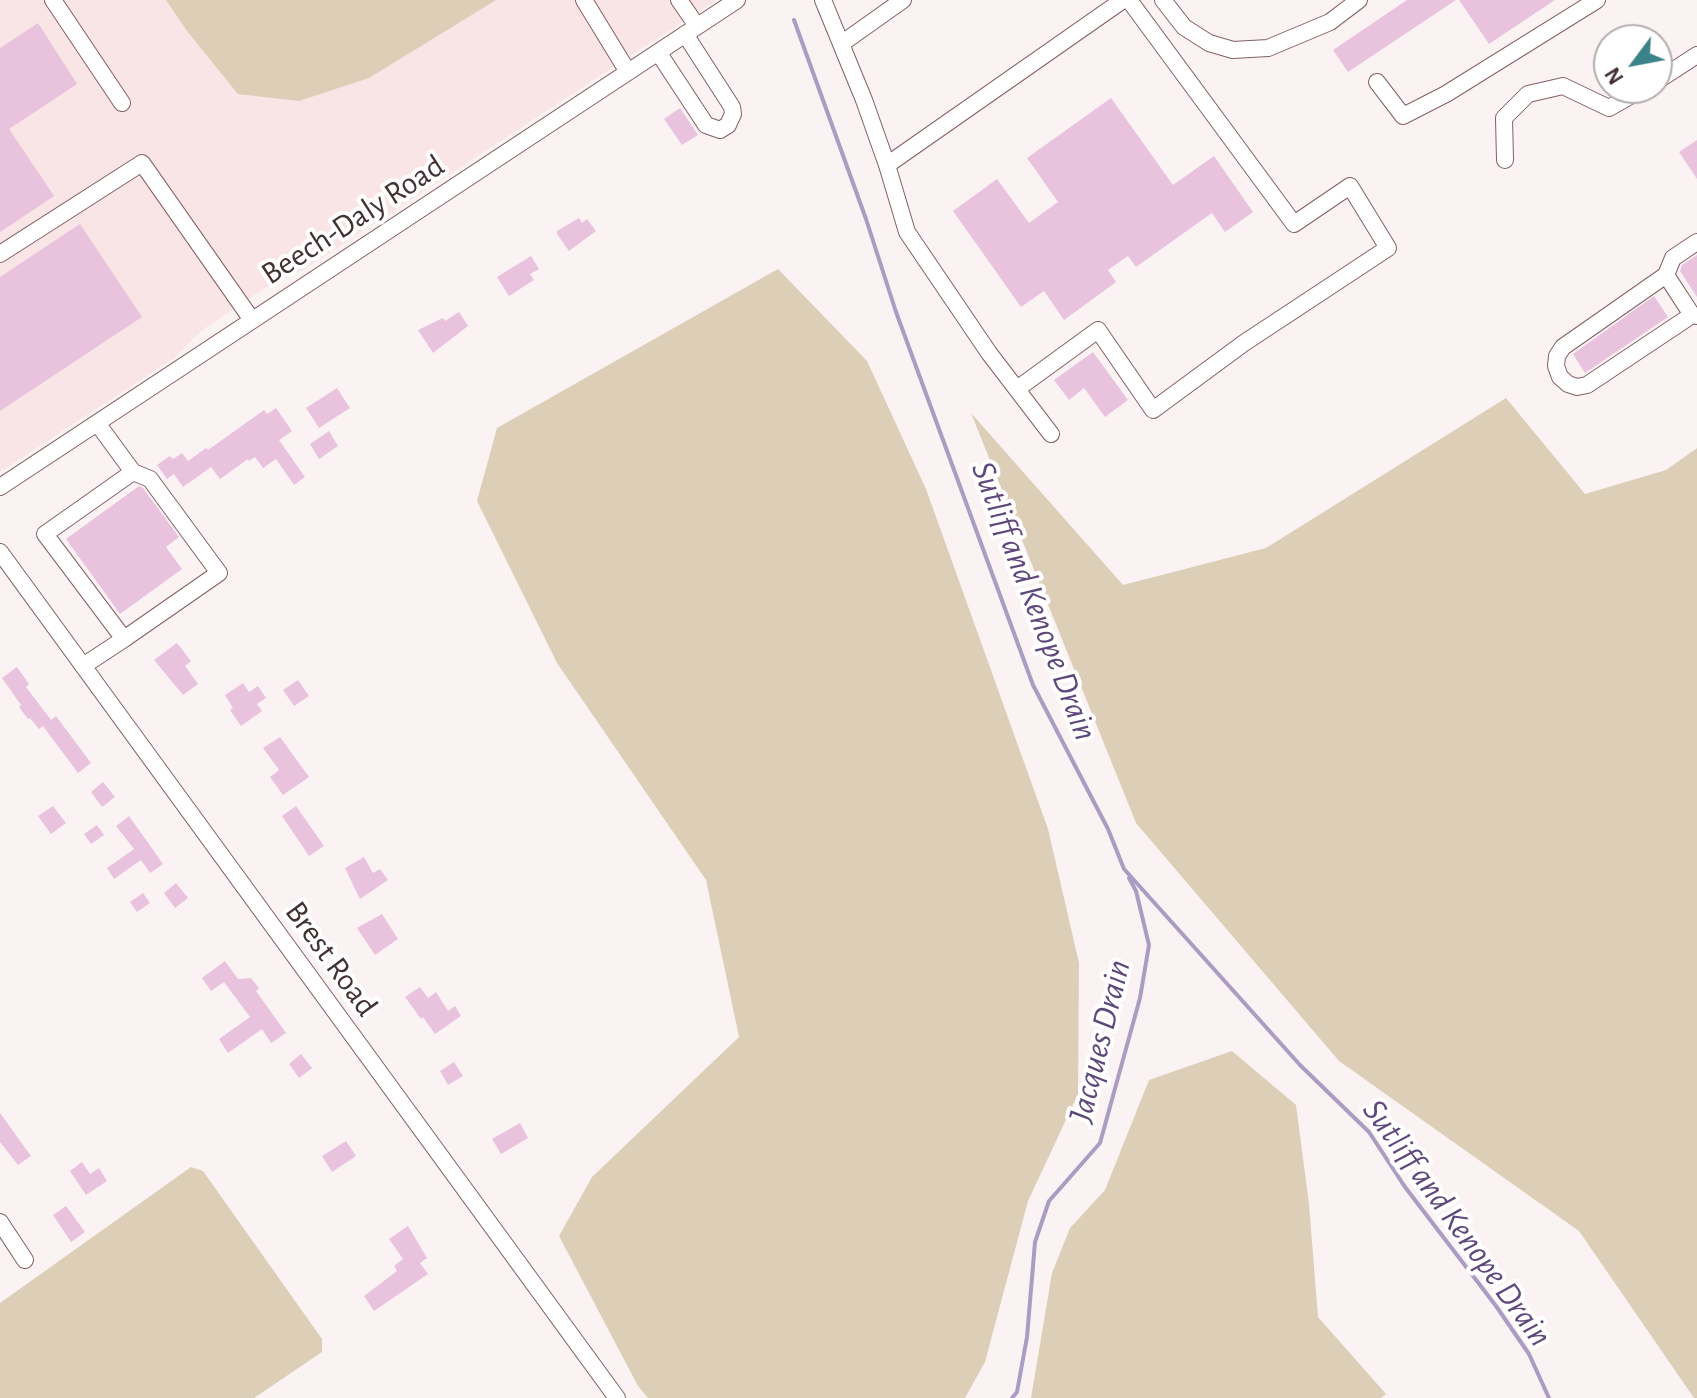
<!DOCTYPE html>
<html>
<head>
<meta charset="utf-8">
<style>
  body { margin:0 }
  #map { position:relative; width:1697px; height:1398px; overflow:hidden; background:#fbf3f3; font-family:"Alegreya Sans",sans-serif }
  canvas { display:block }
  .north { position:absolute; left:1593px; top:24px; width:80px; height:80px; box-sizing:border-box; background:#fff; border:2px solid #b4adae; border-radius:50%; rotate:238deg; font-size:22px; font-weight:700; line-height:32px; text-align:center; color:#433234 }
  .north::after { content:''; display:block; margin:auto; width:28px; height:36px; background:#3b8388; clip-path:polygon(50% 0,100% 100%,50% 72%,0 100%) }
</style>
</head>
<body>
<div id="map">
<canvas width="1697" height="1398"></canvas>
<div class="north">N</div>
</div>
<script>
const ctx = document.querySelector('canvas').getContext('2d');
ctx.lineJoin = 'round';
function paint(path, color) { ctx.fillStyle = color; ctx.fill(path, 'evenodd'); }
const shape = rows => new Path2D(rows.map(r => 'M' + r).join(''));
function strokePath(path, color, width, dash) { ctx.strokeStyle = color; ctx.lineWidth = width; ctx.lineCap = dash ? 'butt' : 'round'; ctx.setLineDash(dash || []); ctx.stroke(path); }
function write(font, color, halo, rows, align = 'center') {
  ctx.font = font + ' "Alegreya Sans",sans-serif'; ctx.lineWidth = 8; ctx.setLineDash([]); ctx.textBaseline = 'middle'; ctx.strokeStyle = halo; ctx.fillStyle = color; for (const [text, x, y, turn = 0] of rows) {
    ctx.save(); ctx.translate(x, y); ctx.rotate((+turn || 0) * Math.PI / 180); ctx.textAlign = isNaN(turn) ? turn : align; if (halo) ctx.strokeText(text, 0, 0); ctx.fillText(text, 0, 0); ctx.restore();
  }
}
paint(shape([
  [0,0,716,0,305,269,265,288,201,331,174,358,0,472]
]), '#f9e4e6');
paint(shape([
  [166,0,496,0,369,78,299,101,238,94,187,31],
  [778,269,867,361,926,489,1048,829,1079,963,1078,1094,1028,1201,985,1362,965,1398,648,1398,638,1386,559,1236,592,1177,739,1037,706,880,557,663,477,501,497,428],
  [1506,398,1585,494,1666,470,1697,448,1697,1398,1694,1398,1579,1231,1339,1061,1136,823,971,413,1123,585,1266,548],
  [1232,1051,1296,1105,1309,1204,1318,1317,1386,1394,1381,1398,1031,1398,1052,1273,1070,1228,1105,1190,1149,1080],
  [191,1167,203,1171,322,1339,322,1352,254,1398,0,1398,0,1303]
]), '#ddceb7');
strokePath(shape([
  [794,20,866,219,896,312,1033,685,1108,829,1124,869,1300,1065,1369,1132,1405,1187,1496,1306,1529,1354,1549,1398],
  [1012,1398,1017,1392,1027,1337,1035,1242,1049,1201,1100,1143,1140,998,1149,945,1136,891,1129,878]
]), '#ab9cc2', 4);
paint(shape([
  [1407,0,1456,0,1348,72,1333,50],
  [1459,0,1555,0,1489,44],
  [38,23,77,84,9,129,54,196,0,232,0,48],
  [1111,98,1173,185,1214,156,1253,212,1225,232,1212,213,1136,267,1128,256,1108,270,1116,282,1064,320,1044,291,1021,307,953,211,997,179,1029,223,1058,202,1027,158],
  [680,108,698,135,682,145,664,119],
  [1697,140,1697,179,1679,152],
  [579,218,582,223,587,219,596,231,569,251,557,234,557,231],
  [80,224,142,317,0,411,0,277],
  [1697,255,1697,297,1680,271,1682,265],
  [531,256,539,269,530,274,534,280,509,296,497,277],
  [1654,296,1668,317,1585,373,1573,354],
  [459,312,468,326,433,353,418,330,443,318,445,321],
  [1093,352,1128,400,1105,417,1084,388,1069,400,1054,380],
  [337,388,350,408,319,428,306,408],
  [276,408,292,431,279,440,305,477,294,485,276,459,263,468,255,457,249,461,248,459,220,479,211,467,183,487,174,474,167,479,157,465,170,456,173,459,182,453,188,461,206,448,208,450,264,410,267,414],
  [329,431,338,446,319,459,310,444],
  [139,486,143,488,179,537,166,547,182,569,120,614,66,539],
  [177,643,191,661,185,666,198,684,183,695,154,660],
  [17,667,29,684,26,687,51,720,56,716,91,763,78,773,43,726,39,729,30,718,28,719,19,707,21,705,2,678],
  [298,680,309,696,294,706,283,690],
  [243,683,249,692,258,686,266,698,257,704,262,711,241,726,230,710,233,708,225,695],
  [280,737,309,777,283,795,270,777,279,770,263,748],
  [103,782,115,797,102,807,91,792],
  [53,806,66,823,51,834,38,816],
  [296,806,324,846,309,856,282,816],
  [129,816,163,864,150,873,141,860,114,879,107,868,134,849,116,826],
  [97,825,104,835,91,844,84,834],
  [364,857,373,873,380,869,388,880,360,899,345,868],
  [176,883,188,898,175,908,164,893],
  [143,893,150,903,137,912,130,902],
  [382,914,398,939,375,955,357,928],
  [225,961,238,979,251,978,259,988,256,991,286,1033,271,1043,262,1029,228,1053,219,1039,250,1017,224,982,211,991,202,978],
  [420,987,428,998,436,992,448,1011,455,1006,461,1016,435,1034,423,1017,421,1019,405,997],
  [301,1054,312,1068,299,1078,289,1064],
  [454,1062,463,1076,448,1085,440,1071],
  [0,1113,31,1156,18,1165,0,1142],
  [520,1123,528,1138,501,1154,492,1139],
  [346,1141,356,1156,332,1172,322,1156],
  [82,1162,90,1174,99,1168,107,1181,86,1195,70,1171],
  [66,1206,85,1232,71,1242,53,1215],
  [408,1226,427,1258,420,1263,428,1274,374,1311,364,1296,397,1271,394,1266,403,1259,389,1239]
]), '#e9c2de');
const minor = shape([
  [53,0,122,103],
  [584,0,628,72],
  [679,0,697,26],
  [823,0,864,100,887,165,907,232,989,353,1051,434],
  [1163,0,1184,27,1209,43,1233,50,1268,48,1330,22,1359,0],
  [841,44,903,0],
  [658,52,706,125,720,130,728,125,733,114,732,107,685,34],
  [1657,81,1697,55],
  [1377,82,1403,116,1446,94,1597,0],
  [1505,160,1504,118,1528,94,1563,86,1609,108,1644,88],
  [887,165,1123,0],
  [1697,242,1673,258,1666,275,1692,315,1697,316],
  [0,254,142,163,252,320],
  [1666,275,1563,347,1557,356,1556,366,1560,377,1568,384,1577,387,1587,385,1692,315],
  [1017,389,1098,330,1153,410,1244,343,1388,248,1350,186,1294,224,1129,0],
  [0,487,737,0],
  [0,552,617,1398],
  [124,639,219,573,150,479,133,472],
  [83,666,124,639,45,534,133,472,97,423],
  [0,1222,25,1260]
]);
strokePath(minor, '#845f64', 18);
strokePath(minor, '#fff', 16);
write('32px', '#433234', '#fff', [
  ["Beech-Daly Road",353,220,-33],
  ["Brest Road",331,959,54]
]);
write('italic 34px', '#5e487c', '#fff', [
  ["Sutliff and Kenope Drain",1034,601,69],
  ["Jacques Drain",1100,1041,-76],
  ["Sutliff and Kenope Drain",1457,1223,54]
]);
</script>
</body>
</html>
